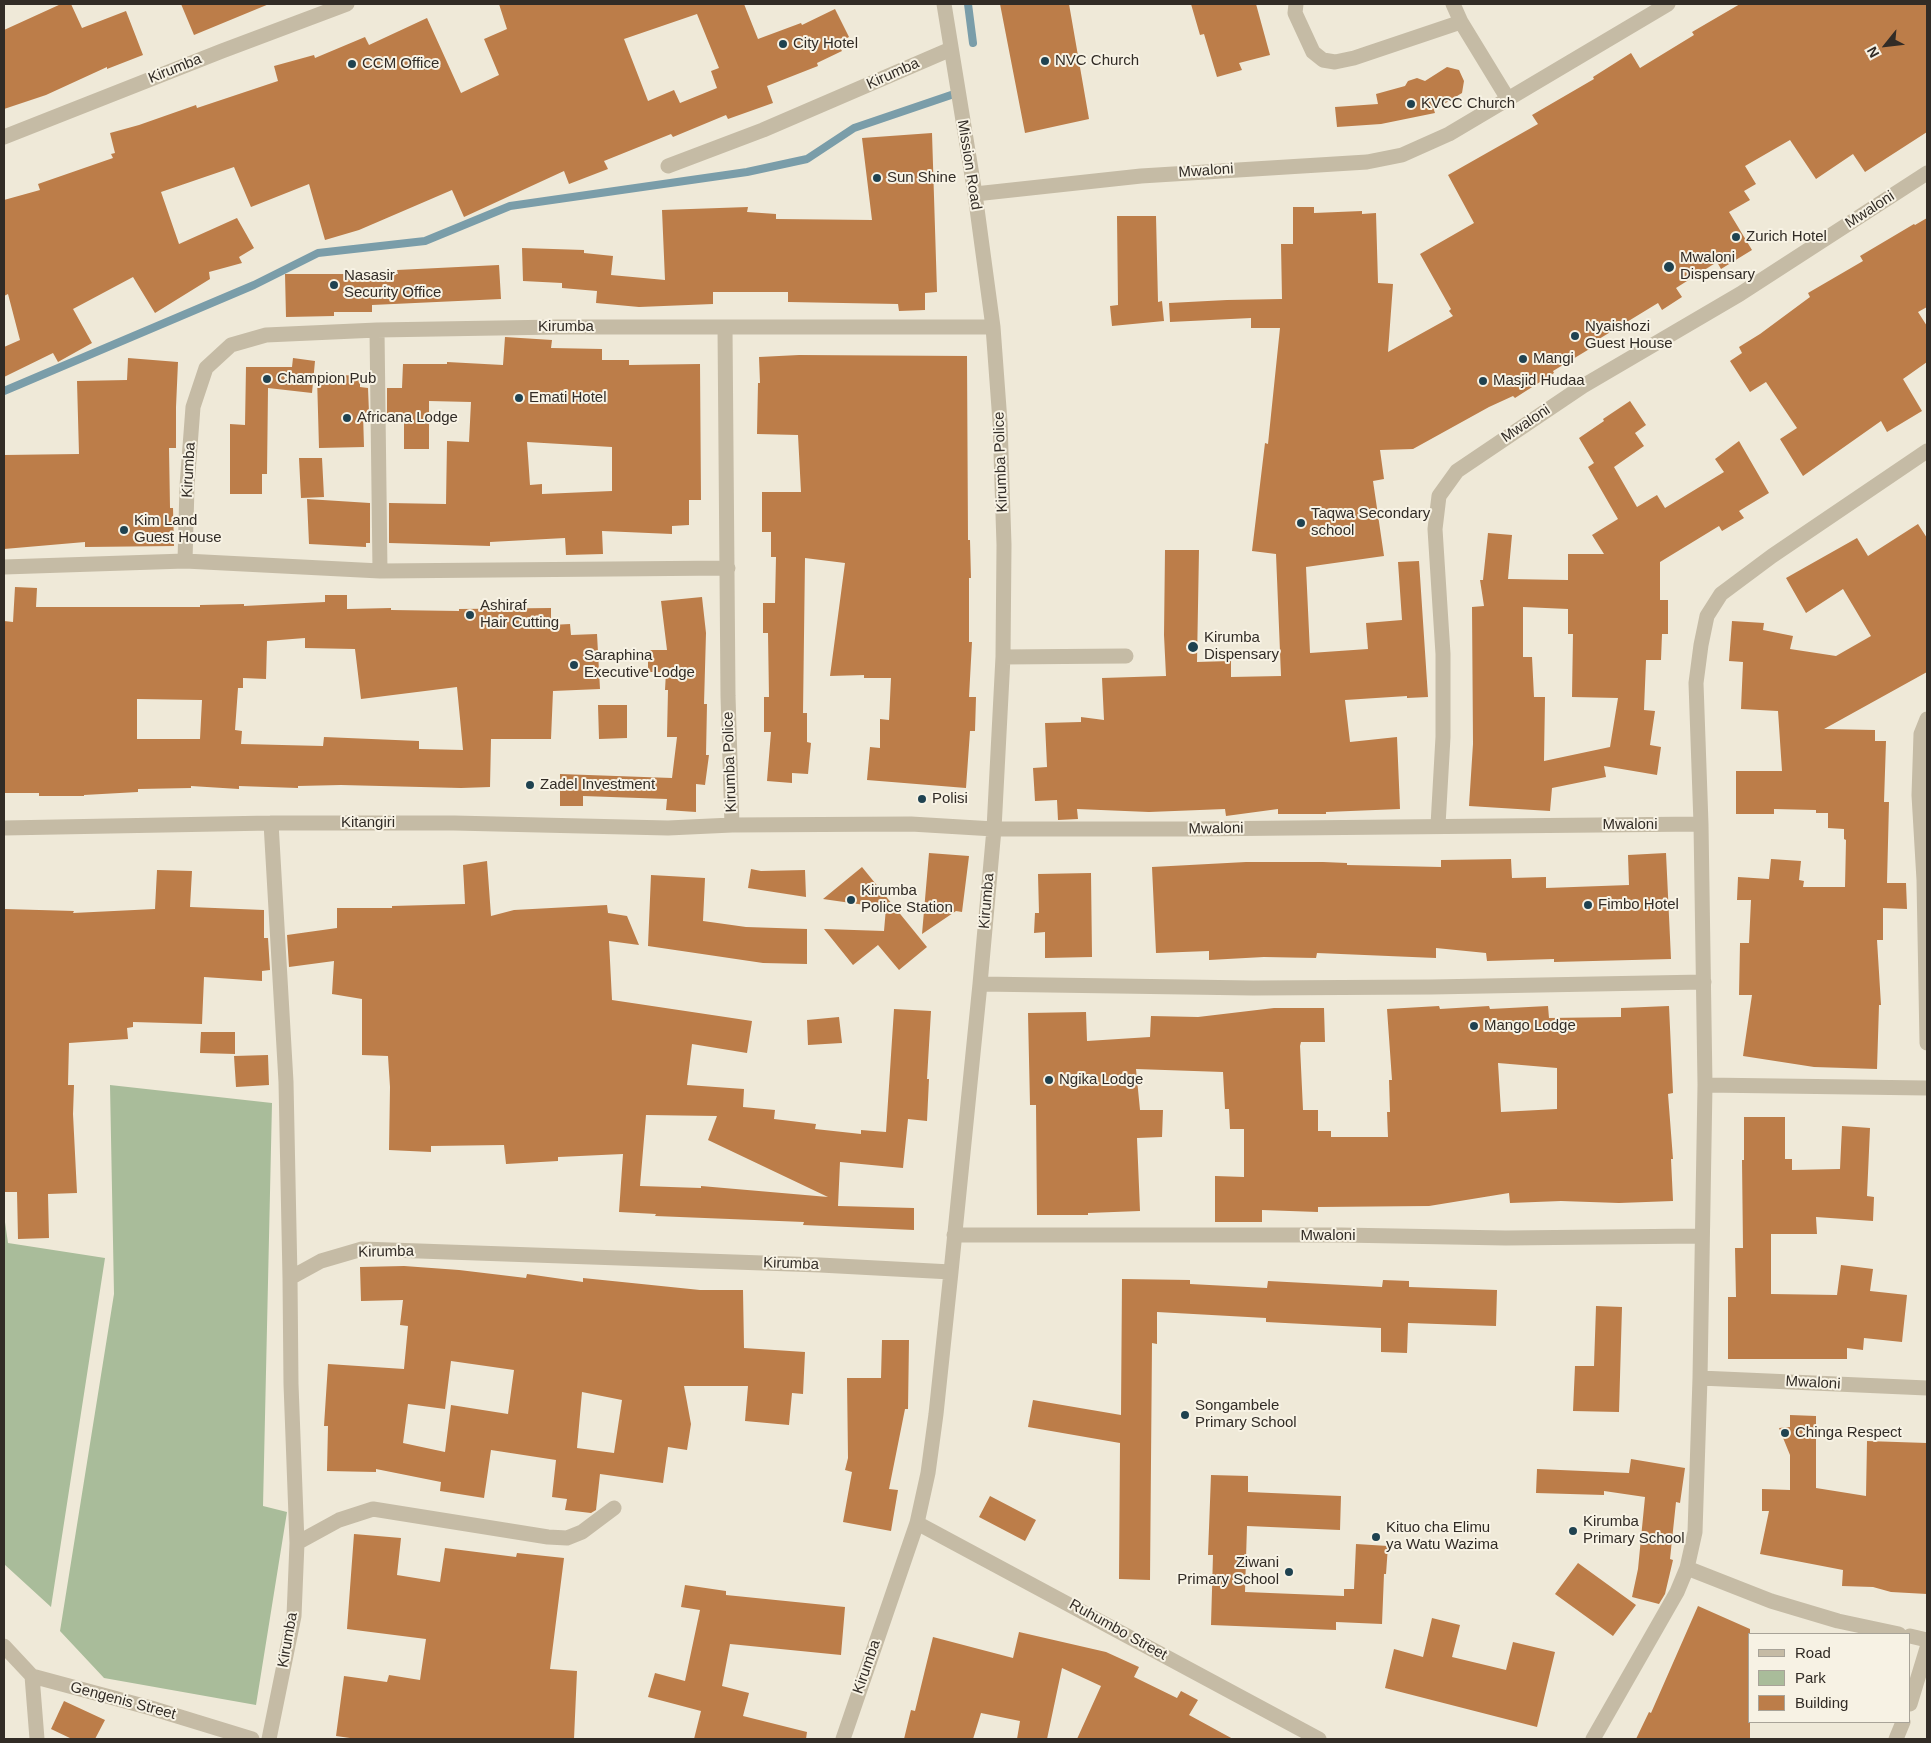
<!DOCTYPE html>
<html>
<head>
<meta charset="utf-8">
<style>
  body { margin:0 }
  #map { position:relative; width:1931px; height:1743px; overflow:hidden; background:#efe9d8; font-family:Arial,sans-serif }
  canvas { display:block }
  .frame { position:absolute; inset:0; border:5px solid #322c26; pointer-events:none }
  .legend { position:absolute; left:1748px; top:1633px; width:162px; height:90px; box-sizing:border-box; background:#f7f2e4; border:1px solid #a8a398; margin:0; padding:6px 9px; list-style:none; font-size:15px; color:#322c26 }
  .legend li { display:flex; align-items:center; gap:10px; height:25px }
  .legend b { width:25px; border:1px solid #a8a398 }
  .north { position:absolute; left:1861px; top:20px; width:50px; height:50px; -webkit-text-stroke:4px #f7f2e4; paint-order:stroke; rotate:241deg; font-size:14px; font-weight:700; line-height:20px; text-align:center; color:#322c26 }
  .north::after { content:''; display:block; margin:auto; width:18px; height:22px; background:#322c26; clip-path:polygon(50% 0,100% 100%,50% 72%,0 100%) }
</style>
</head>
<body>
<div id="map">
<canvas width="1931" height="1743"></canvas>
<div class="frame"></div>
<ul class="legend">
<li><b style="height:6px;background:#c5bba5"></b>Road</li>
<li><b style="height:14px;background:#a9bc9a"></b>Park</li>
<li><b style="height:14px;background:#bc7d49"></b>Building</li>
</ul>
<div class="north">N</div>
</div>
<script>
const ctx = document.querySelector('canvas').getContext('2d');
ctx.lineJoin = 'round';
function paint(path, color) { ctx.fillStyle = color; ctx.fill(path, 'evenodd'); }
const shape = rows => new Path2D(rows.map(r => 'M' + r).join(''));
function strokePath(path, color, width, dash) { ctx.strokeStyle = color; ctx.lineWidth = width; ctx.lineCap = dash ? 'butt' : 'round'; ctx.setLineDash(dash || []); ctx.stroke(path); }
function write(font, color, halo, rows, align = 'center') {
  ctx.font = font + ' Arial,sans-serif'; ctx.lineWidth = 4; ctx.setLineDash([]); ctx.textBaseline = 'middle'; ctx.strokeStyle = halo; ctx.fillStyle = color; for (const [text, x, y, turn = 0] of rows) {
    ctx.save(); ctx.translate(x, y); ctx.rotate((+turn || 0) * Math.PI / 180); ctx.textAlign = isNaN(turn) ? turn : align; if (halo) ctx.strokeText(text, 0, 0); ctx.fillText(text, 0, 0); ctx.restore();
  }
}
paint(shape([
  [110,1085,272,1103,263,1506,287,1512,256,1705,104,1678,60,1631,114,1294],
  [4,1215,8,1243,105,1258,51,1607,4,1564]
]), '#a9bc9a');
strokePath(shape([
  [968,4,973,43],
  [4,391,254,285,318,253,425,241,510,206,747,172,807,159,854,128,957,93]
]), '#7a9da9', 8);
paint(shape([
  [61,4,71,4,82,28,126,11,143,55,107,69,107,67,46,95,4,109,4,30],
  [181,4,269,4,194,35],
  [499,4,744,4,758,39,801,23,802,25,835,9,849,37,837,43,842,51,817,63,818,66,767,86,773,103,728,119,726,115,673,137,671,134,604,161,608,169,569,184,564,171,464,217,452,190,359,230,325,240,309,184,251,207,234,167,161,192,179,244,237,218,254,248,239,257,242,263,209,272,210,279,155,313,133,277,73,309,92,343,58,362,53,353,4,377,4,347,20,340,8,294,4,296,4,200,40,190,38,184,113,158,111,154,115,153,110,133,139,125,196,105,197,108,278,81,274,66,314,55,315,58,365,37,369,45,427,18,461,93,499,75,484,39,507,29],
  [697,14,719,68,711,71,717,88,680,103,674,90,648,101,624,39],
  [1000,4,1069,4,1089,119,1025,133],
  [1191,4,1256,4,1270,55,1239,63,1242,70,1217,77,1204,34,1200,35],
  [1740,4,1927,4,1927,132,1865,172,1853,154,1816,179,1790,140,1745,166,1756,184,1744,191,1750,200,1729,212,1752,250,1721,269,1717,262,1676,288,1682,297,1662,310,1658,303,1599,339,1601,342,1553,371,1554,373,1515,398,1513,396,1489,407,1413,449,1380,450,1384,479,1373,481,1384,556,1306,567,1310,653,1368,649,1366,623,1402,620,1398,562,1419,561,1428,697,1407,698,1407,696,1345,700,1350,742,1397,737,1400,809,1326,812,1326,814,1278,814,1278,809,1226,816,1225,809,1149,812,1077,809,1078,819,1058,820,1057,800,1035,801,1033,768,1047,767,1045,723,1081,722,1081,717,1104,720,1102,678,1166,676,1164,635,1165,550,1199,550,1197,662,1231,661,1231,677,1281,676,1276,554,1252,551,1265,443,1268,444,1280,328,1251,328,1251,318,1170,322,1169,303,1227,300,1282,299,1281,244,1293,244,1293,207,1314,207,1314,213,1362,211,1362,214,1376,213,1378,283,1393,284,1388,352,1453,316,1449,311,1451,309,1420,254,1474,223,1448,175,1538,124,1532,115,1594,79,1593,77,1631,53,1640,68,1694,35,1692,32],
  [1447,67,1459,70,1464,81,1462,93,1434,110,1435,113,1381,124,1337,127,1335,107,1378,104,1376,94,1405,86,1408,81,1417,78,1425,81],
  [932,133,937,292,925,293,925,310,899,311,898,304,788,302,788,292,713,292,713,304,639,307,596,303,597,291,562,288,562,283,523,281,522,248,584,250,584,253,613,256,611,275,665,280,662,210,748,207,747,212,776,214,776,219,872,220,862,138],
  [1117,216,1156,216,1158,302,1162,301,1164,321,1112,326,1110,306,1118,305],
  [1927,218,1927,307,1918,312,1927,326,1927,362,1903,379,1922,411,1887,432,1881,421,1803,476,1780,439,1797,428,1766,382,1750,392,1730,361,1742,353,1739,347,1760,334,1810,297,1808,293,1863,261,1860,256,1914,224,1915,225],
  [499,265,501,299,372,305,372,312,334,312,334,316,286,317,285,274,398,274,397,270],
  [505,337,552,340,551,348,602,349,602,360,629,360,629,365,700,364,701,500,689,500,689,525,672,526,672,534,602,531,603,554,566,555,565,538,490,542,490,546,389,543,389,503,446,504,447,441,469,442,471,402,429,401,429,449,404,449,404,414,387,414,387,388,402,388,403,364,447,364,447,362,503,365],
  [527,442,612,447,612,491,542,494,542,484,530,485],
  [799,355,967,356,968,540,970,540,971,578,969,578,969,642,972,642,969,697,976,697,975,731,970,731,966,788,867,780,870,747,880,748,880,719,889,720,891,678,864,678,864,675,830,676,845,563,805,558,803,713,807,713,807,742,811,743,808,774,792,773,792,783,767,781,771,732,764,732,764,697,769,697,768,633,763,633,763,603,775,603,776,557,771,557,771,532,762,532,762,492,801,492,798,435,757,434,758,383,760,383,759,357],
  [128,358,178,362,176,407,176,448,169,448,170,508,173,508,174,546,85,547,85,542,4,549,4,455,79,454,77,381,127,380],
  [293,358,315,361,312,393,268,388,267,474,262,474,262,494,230,494,230,424,245,425,246,367,292,367],
  [360,375,360,387,368,388,369,413,363,413,364,447,319,448,317,376],
  [1630,401,1646,425,1635,433,1644,446,1614,467,1637,507,1657,495,1665,508,1724,472,1715,459,1739,441,1769,493,1739,511,1744,518,1722,531,1719,526,1660,562,1660,600,1668,600,1668,634,1662,634,1661,660,1646,660,1644,710,1655,711,1650,745,1661,747,1657,775,1604,766,1606,777,1552,788,1550,811,1469,806,1473,744,1472,607,1484,606,1480,580,1483,580,1488,533,1512,535,1508,579,1568,580,1568,554,1604,554,1592,535,1618,519,1588,467,1594,463,1579,438,1604,421,1603,419],
  [1523,607,1568,609,1568,634,1573,634,1572,697,1618,698,1610,747,1544,761,1545,697,1534,697,1532,657,1523,657],
  [299,458,322,458,324,497,301,498],
  [307,499,370,503,370,543,366,543,366,547,309,544],
  [1918,524,1927,538,1927,672,1824,729,1875,730,1875,741,1886,741,1884,802,1889,802,1887,883,1906,883,1907,909,1883,908,1883,940,1877,940,1881,1005,1879,1005,1877,1069,1814,1067,1743,1056,1752,995,1739,995,1740,943,1749,943,1751,900,1737,900,1738,877,1769,879,1771,859,1801,861,1799,880,1804,881,1803,887,1845,887,1846,840,1844,839,1844,829,1828,828,1828,813,1816,813,1816,810,1774,809,1774,814,1736,814,1736,771,1782,771,1778,711,1741,709,1743,662,1729,661,1732,621,1764,623,1763,630,1793,636,1790,649,1836,656,1871,636,1843,589,1806,613,1786,578,1857,538,1868,556],
  [15,587,37,588,36,607,200,607,200,605,244,604,244,606,325,602,325,595,347,595,347,609,391,608,391,610,459,611,459,609,551,608,551,625,570,624,571,635,597,634,600,689,553,691,551,739,491,739,490,787,461,788,341,785,298,786,298,788,239,786,239,789,191,786,191,788,138,789,138,792,84,795,84,796,39,796,39,793,4,793,4,621,13,622],
  [305,638,305,648,355,649,361,699,457,687,463,750,419,749,419,741,324,737,323,746,241,744,242,731,235,730,238,688,243,688,243,678,266,679,267,641],
  [137,699,202,700,200,739,137,739],
  [702,597,706,633,704,704,707,704,706,755,709,755,705,785,696,784,696,812,666,810,667,799,583,796,583,806,560,806,560,774,672,778,677,737,667,737,668,690,665,690,666,672,648,672,648,650,667,650,661,601],
  [598,705,627,705,627,738,599,739],
  [929,853,969,856,962,912,956,911,922,934],
  [1666,853,1671,959,1554,962,1554,959,1487,961,1486,953,1436,948,1436,958,1317,953,1316,958,1264,957,1209,960,1209,951,1156,953,1152,867,1246,862,1323,862,1347,863,1347,865,1441,867,1441,860,1511,859,1512,878,1546,877,1546,888,1629,885,1628,855],
  [487,861,491,916,514,910,607,905,608,913,627,916,639,945,609,941,612,1000,752,1021,747,1053,692,1044,687,1085,744,1089,743,1107,775,1110,774,1119,816,1124,815,1129,861,1134,861,1130,886,1132,894,1009,931,1011,927,1079,929,1079,927,1121,908,1119,903,1168,840,1162,838,1206,914,1208,914,1230,803,1225,804,1222,655,1216,656,1214,619,1212,623,1154,558,1157,558,1161,506,1164,504,1145,431,1146,431,1152,389,1150,390,1087,388,1056,362,1055,362,999,332,994,334,961,289,967,287,935,337,928,337,908,392,908,392,906,465,904,463,865],
  [646,1115,717,1116,708,1140,828,1197,701,1186,701,1188,640,1186],
  [862,867,927,947,899,970,878,945,853,965,824,929,884,931,886,908,823,899],
  [751,869,761,871,805,870,806,897,748,888],
  [157,870,192,871,190,907,264,910,264,938,268,938,270,970,262,971,262,981,204,977,202,1024,133,1022,133,1027,127,1028,128,1039,69,1043,68,1085,74,1085,73,1114,77,1193,48,1194,49,1238,18,1239,17,1192,4,1192,4,909,74,911,73,913,155,909],
  [1091,873,1092,957,1045,958,1045,932,1034,933,1035,913,1039,913,1038,874],
  [651,875,705,878,703,921,746,927,807,929,807,964,763,963,648,946],
  [1439,1006,1440,1009,1489,1006,1490,1009,1548,1006,1549,1018,1621,1017,1621,1008,1669,1006,1673,1093,1668,1094,1673,1159,1671,1159,1673,1201,1619,1203,1561,1201,1510,1203,1509,1193,1429,1206,1318,1207,1318,1212,1262,1210,1262,1222,1215,1222,1215,1176,1244,1177,1244,1129,1230,1129,1229,1109,1225,1109,1223,1072,1136,1069,1140,1110,1163,1110,1162,1137,1137,1138,1140,1211,1088,1213,1088,1215,1037,1215,1036,1105,1030,1105,1028,1013,1086,1012,1087,1041,1150,1037,1151,1016,1198,1017,1274,1008,1324,1008,1325,1042,1301,1042,1300,1046,1303,1110,1318,1110,1318,1131,1331,1131,1331,1137,1388,1137,1387,1112,1390,1112,1389,1080,1392,1080,1387,1009],
  [1498,1063,1557,1068,1557,1109,1501,1112],
  [839,1017,842,1043,808,1045,807,1020],
  [201,1032,235,1032,235,1054,200,1053],
  [268,1055,269,1085,236,1087,234,1056],
  [1744,1117,1785,1117,1785,1159,1792,1159,1792,1170,1840,1169,1842,1126,1870,1128,1867,1196,1874,1197,1873,1221,1816,1217,1817,1234,1771,1234,1771,1294,1837,1295,1841,1265,1873,1269,1870,1291,1907,1295,1902,1342,1864,1338,1863,1350,1847,1348,1847,1359,1728,1359,1728,1297,1736,1297,1735,1248,1743,1248,1742,1160,1744,1160],
  [404,1266,459,1270,526,1278,527,1274,583,1282,583,1278,700,1290,743,1290,744,1348,805,1352,803,1394,792,1393,789,1425,745,1421,748,1386,684,1386,691,1424,687,1450,668,1447,663,1483,600,1474,596,1510,591,1513,565,1510,567,1499,552,1497,556,1460,491,1450,484,1498,440,1491,441,1482,376,1469,376,1472,327,1471,328,1426,324,1426,328,1364,404,1369,408,1326,400,1325,403,1300,361,1301,360,1267],
  [451,1361,514,1370,508,1414,451,1405,445,1452,403,1443,408,1404,445,1409],
  [582,1392,622,1400,614,1453,577,1448],
  [1122,1279,1190,1280,1190,1284,1267,1288,1268,1281,1382,1287,1383,1280,1409,1281,1409,1287,1497,1290,1496,1326,1408,1323,1407,1353,1381,1352,1381,1328,1266,1322,1266,1318,1157,1312,1157,1344,1152,1343,1150,1580,1119,1579,1120,1443,1028,1427,1033,1400,1121,1415],
  [1596,1306,1622,1307,1619,1412,1573,1411,1575,1366,1594,1366],
  [882,1340,909,1340,908,1409,905,1409,889,1489,898,1490,891,1531,843,1522,852,1472,845,1470,848,1458,847,1378,881,1378],
  [1790,1415,1816,1416,1816,1488,1866,1496,1867,1441,1927,1443,1927,1594,1891,1592,1873,1587,1842,1586,1843,1570,1760,1554,1769,1511,1762,1511,1762,1489,1790,1490,1790,1455,1779,1428,1790,1427],
  [1631,1459,1685,1468,1680,1503,1676,1502,1670,1559,1673,1560,1665,1594,1659,1604,1632,1597,1638,1569,1645,1497,1604,1491,1604,1495,1536,1493,1537,1469,1629,1473],
  [1211,1475,1248,1476,1248,1492,1341,1496,1340,1530,1247,1526,1245,1592,1344,1596,1344,1589,1354,1589,1356,1544,1388,1546,1386,1574,1384,1574,1382,1624,1336,1622,1336,1630,1211,1625,1213,1555,1208,1555],
  [990,1496,1036,1520,1025,1541,979,1517],
  [354,1534,401,1538,397,1575,440,1582,445,1548,516,1557,517,1553,564,1558,550,1669,577,1671,574,1739,450,1739,430,1738,430,1739,357,1739,336,1736,344,1676,387,1682,389,1675,420,1680,426,1639,347,1629],
  [1578,1563,1636,1605,1613,1636,1555,1594],
  [685,1585,726,1591,726,1595,845,1607,841,1655,730,1644,722,1686,749,1693,743,1716,807,1732,806,1739,694,1739,701,1711,648,1697,655,1673,685,1681,700,1610,681,1607],
  [1698,1606,1750,1629,1750,1739,1636,1739,1649,1712,1651,1713],
  [1432,1618,1460,1625,1452,1657,1506,1670,1513,1642,1555,1652,1537,1727,1385,1688,1394,1649,1423,1657],
  [1019,1632,1106,1652,1139,1667,1134,1677,1177,1698,1181,1691,1198,1700,1189,1715,1233,1739,1077,1739,1101,1686,1062,1668,1047,1739,1017,1739,1020,1721,981,1713,973,1739,904,1739,911,1710,915,1711,933,1637,1013,1658],
  [64,1701,105,1720,95,1739,72,1739,51,1729]
]), '#bc7d49');
strokePath(shape([
  [1296,4,1295,13,1313,52,1323,60,1335,62,1354,58,1461,22],
  [1453,4,1461,22,1508,99],
  [4,137,222,51,347,4],
  [668,166,763,130,951,49],
  [975,194,1141,176,1367,162,1402,155,1449,134,1668,4],
  [725,327,728,696,732,825],
  [377,330,380,571],
  [185,561,187,486,193,407,206,368,231,345,266,335,377,330,558,327,993,327],
  [4,567,185,561,380,571,728,568],
  [1003,657,1126,656],
  [1927,719,1921,734,1919,795,1924,880,1927,1043],
  [271,823,286,1082,290,1278],
  [1438,825,1443,737,1443,654,1435,529,1439,496,1457,471,1583,386,1740,294,1927,173],
  [4,828,271,823,454,823,668,828,732,825,911,824,994,829,1191,829,1701,824],
  [980,984,1253,988,1431,987,1704,982],
  [1705,1085,1927,1088],
  [954,1235,1341,1235,1506,1238,1702,1236],
  [1700,1378,1927,1388],
  [917,1523,1319,1739],
  [297,1543,339,1520,373,1509,548,1537,567,1538,582,1532,614,1508],
  [1687,1568,1771,1601,1838,1621,1899,1634],
  [1910,1636,1927,1640],
  [4,1646,32,1676,151,1708,252,1739],
  [32,1676,37,1739],
  [1910,1704,1927,1648],
  [269,1739,294,1616,297,1543,291,1384,290,1278,321,1261,362,1249,820,1265,951,1272],
  [843,1739,917,1523,928,1473,936,1414,951,1272,980,984,994,829,1003,657,1004,545,1000,422,993,327,975,194,944,4],
  [1593,1739,1677,1592,1687,1568,1695,1532,1700,1378,1705,1085,1701,824,1696,683,1701,645,1707,616,1721,594,1772,556,1927,451],
  [1896,1739,1903,1722]
]), '#c5bba5', 15);
for (const [x, y, r, color] of [
  [783,44,5,"#1f4250"],
  [1045,61,5,"#1f4250"],
  [352,64,5,"#1f4250"],
  [1411,104,5,"#1f4250"],
  [877,178,5,"#1f4250"],
  [1736,237,5,"#1f4250"],
  [1669,267,6,"#1f4250"],
  [334,285,5,"#1f4250"],
  [1575,336,5,"#1f4250"],
  [1523,359,5,"#1f4250"],
  [267,379,5,"#1f4250"],
  [1483,381,5,"#1f4250"],
  [519,398,5,"#1f4250"],
  [347,418,5,"#1f4250"],
  [1301,523,5,"#1f4250"],
  [124,530,5,"#1f4250"],
  [470,615,5,"#1f4250"],
  [1193,647,6,"#1f4250"],
  [574,665,5,"#1f4250"],
  [530,785,5,"#1f4250"],
  [922,799,5,"#1f4250"],
  [851,900,5,"#1f4250"],
  [1588,905,5,"#1f4250"],
  [1474,1026,5,"#1f4250"],
  [1049,1080,5,"#1f4250"],
  [1185,1415,5,"#1f4250"],
  [1785,1433,5,"#1f4250"],
  [1573,1531,5,"#1f4250"],
  [1376,1537,5,"#1f4250"],
  [1289,1572,5,"#1f4250"]
]) { const dot = new Path2D(); dot.arc(x, y, r, 0, 2 * Math.PI); ctx.fillStyle = color; ctx.fill(dot); strokePath(dot, '#f7f2e4', 2); }
write('15px', '#322c26', '#f7f2e4', [
  ["City Hotel",793,44],
  ["NVC Church",1055,61],
  ["CCM Office",362,64],
  ["KVCC Church",1421,104],
  ["Sun Shine",887,178],
  ["Zurich Hotel",1746,237],
  ["Mwaloni",1680,258],
  ["Dispensary",1680,275],
  ["Nasasir",344,276],
  ["Security Office",344,293],
  ["Nyaishozi",1585,327],
  ["Guest House",1585,344],
  ["Mangi",1533,359],
  ["Champion Pub",277,379],
  ["Masjid Hudaa",1493,381],
  ["Emati Hotel",529,398],
  ["Africana Lodge",357,418],
  ["Taqwa Secondary",1311,514],
  ["school",1311,531],
  ["Kim Land",134,521],
  ["Guest House",134,538],
  ["Ashiraf",480,606],
  ["Hair Cutting",480,623],
  ["Kirumba",1204,638],
  ["Dispensary",1204,655],
  ["Saraphina",584,656],
  ["Executive Lodge",584,673],
  ["Zadel Investment",540,785],
  ["Polisi",932,799],
  ["Kirumba",861,891],
  ["Police Station",861,908],
  ["Fimbo Hotel",1598,905],
  ["Mango Lodge",1484,1026],
  ["Ngika Lodge",1059,1080],
  ["Songambele",1195,1406],
  ["Primary School",1195,1423],
  ["Chinga Respect",1795,1433],
  ["Kirumba",1583,1522],
  ["Primary School",1583,1539],
  ["Kituo cha Elimu",1386,1528],
  ["ya Watu Wazima",1386,1545],
  ["Ziwani",1279,1563,"right"],
  ["Primary School",1279,1580,"right"]
], 'left');
write('15px', '#322c26', '#f7f2e4', [
  ["Kirumba",175,69,-22],
  ["Kirumba",893,74,-24],
  ["Mission Road",969,165,81],
  ["Mwaloni",1206,171,-4],
  ["Mwaloni",1870,210,-33],
  ["Kirumba",566,327],
  ["Mwaloni",1526,424,-34],
  ["Kirumba Police",1001,462,-92],
  ["Kirumba",189,470,-87],
  ["Kirumba Police",730,762,-92],
  ["Kitangiri",368,823],
  ["Mwaloni",1630,825],
  ["Mwaloni",1216,829,-1],
  ["Kirumba",987,901,-85],
  ["Mwaloni",1328,1236],
  ["Kirumba",386,1252,-1],
  ["Kirumba",791,1264,2],
  ["Mwaloni",1813,1383,3],
  ["Ruhumbo Street",1118,1630,29],
  ["Kirumba",288,1640,-80],
  ["Kirumba",867,1667,-71],
  ["Gengenis Street",123,1701,15]
]);
</script>
</body>
</html>
